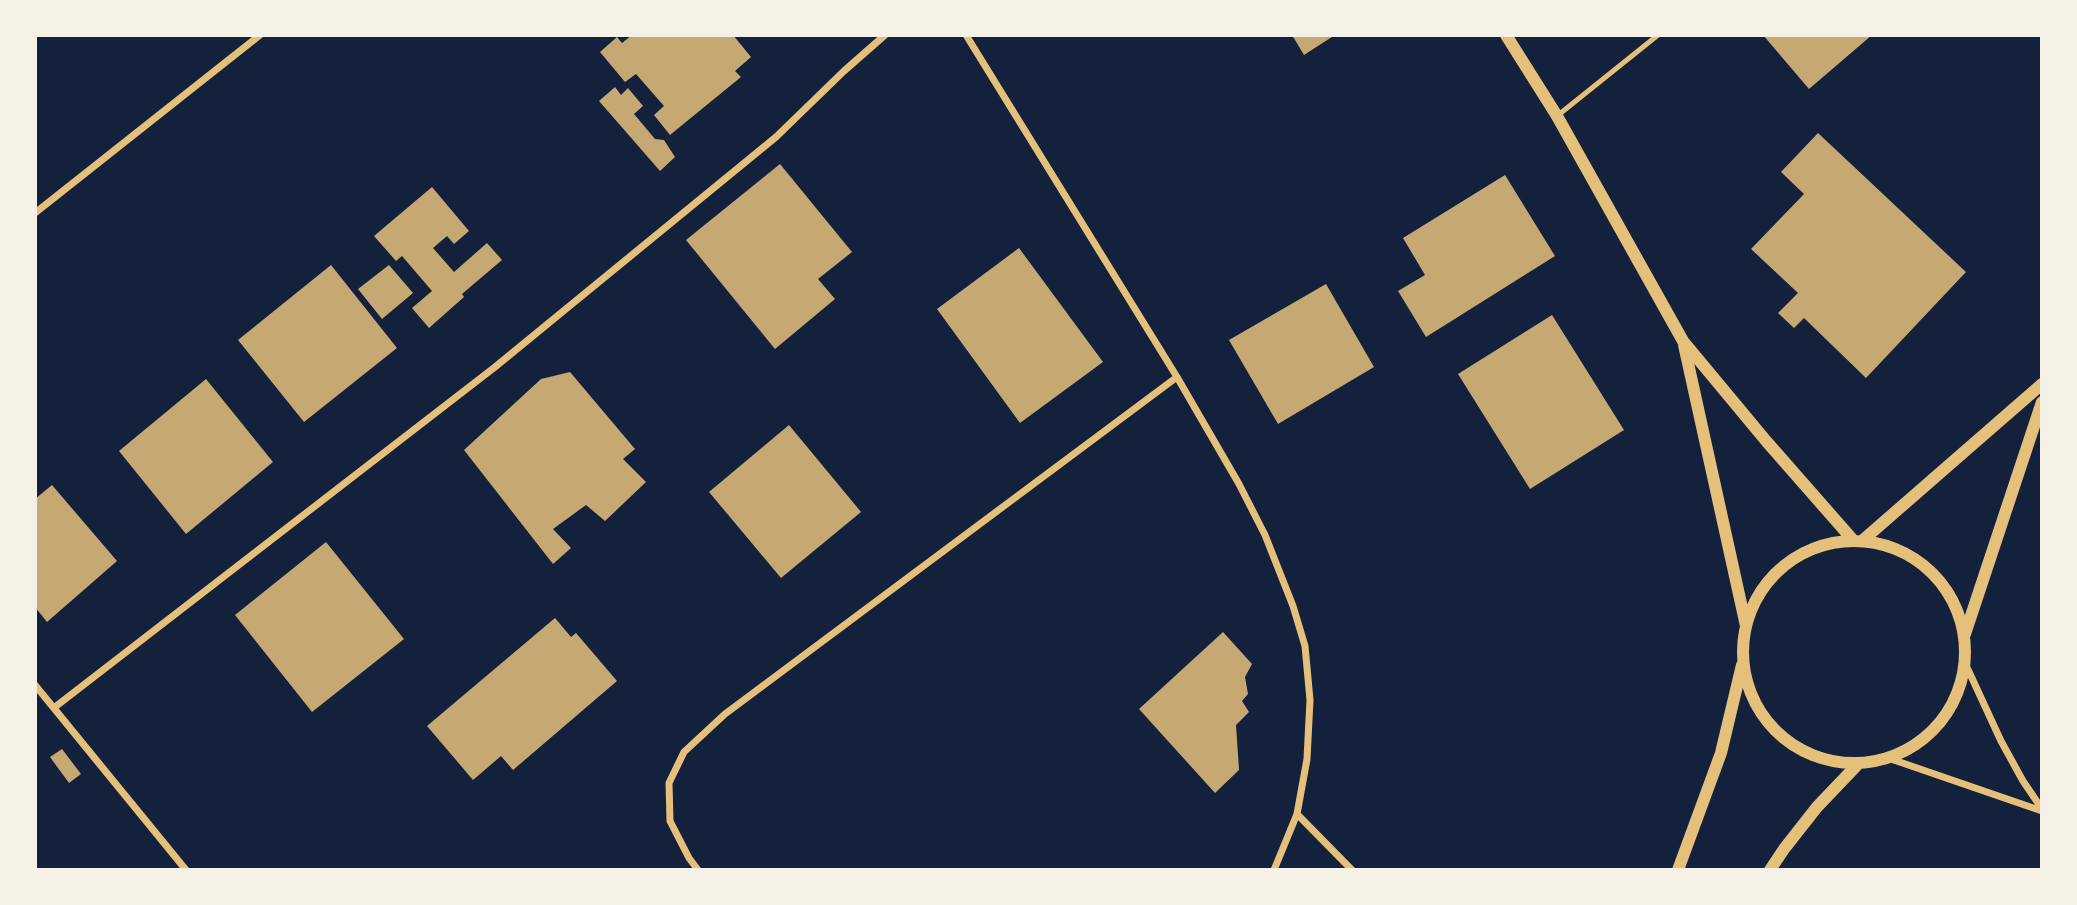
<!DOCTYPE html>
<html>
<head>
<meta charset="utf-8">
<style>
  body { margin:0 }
  #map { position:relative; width:2077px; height:905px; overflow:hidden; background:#14213d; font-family:"Archivo Narrow",sans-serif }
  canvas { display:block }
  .frame { position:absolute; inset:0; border:37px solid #f6f1e7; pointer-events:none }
</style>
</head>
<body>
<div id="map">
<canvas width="2077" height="905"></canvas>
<div class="frame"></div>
</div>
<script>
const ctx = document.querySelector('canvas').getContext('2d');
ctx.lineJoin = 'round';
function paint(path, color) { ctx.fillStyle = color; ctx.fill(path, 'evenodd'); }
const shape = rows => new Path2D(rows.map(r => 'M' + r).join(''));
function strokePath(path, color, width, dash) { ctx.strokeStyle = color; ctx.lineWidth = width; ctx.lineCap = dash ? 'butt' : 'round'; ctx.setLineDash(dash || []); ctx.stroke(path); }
paint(shape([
  [632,35,733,35,751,57,735,71,741,77,670,135,654,115,664,106,636,74,625,82,600,52,617,37,622,43],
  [1292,35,1335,35,1304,55],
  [1763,35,1872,35,1809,89],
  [615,87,621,95,628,88,643,106,634,114,655,139,664,140,675,157,660,171,599,101],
  [1818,133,1966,272,1866,378,1804,318,1794,328,1778,313,1798,293,1751,249,1804,194,1781,172],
  [780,164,852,252,818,279,835,299,775,349,686,240],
  [1505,175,1555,256,1426,337,1398,291,1425,275,1403,238],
  [432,187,469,231,454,244,447,236,433,248,454,272,487,243,502,260,462,294,464,297,429,328,412,308,432,291,402,256,396,261,374,236],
  [1019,248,1103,362,1020,423,937,309],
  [331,265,397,348,304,422,238,340],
  [389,265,413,293,382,319,358,289],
  [1326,284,1374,367,1278,424,1229,340],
  [1552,315,1624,430,1530,489,1458,374],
  [570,372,635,449,623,459,646,482,605,521,586,505,553,529,571,548,553,564,464,450,541,379],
  [206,379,273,462,186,534,119,451],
  [789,425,861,512,781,578,709,492],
  [52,485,117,561,47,622,35,607,35,499],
  [326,542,404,639,312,712,235,615],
  [555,618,571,637,576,633,617,681,513,770,501,756,473,780,427,726],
  [1223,632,1252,664,1245,677,1248,694,1242,701,1249,712,1236,725,1239,770,1215,793,1139,709],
  [62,749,81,774,69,783,50,757]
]), '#c6a872');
strokePath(shape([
  [1557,116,1658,35]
]), '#e5c07b', 5);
strokePath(shape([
  [966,35,1177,377,1239,484,1265,535,1293,606,1305,646,1310,700,1307,759,1297,814,1274,870],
  [35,213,260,35],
  [1965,663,2001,741,2023,781,2042,809],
  [35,685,186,870],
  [55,707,495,367,776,137,844,71,885,35],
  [1888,758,2042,811],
  [1297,814,1352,870],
  [698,870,689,858,670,821,669,783,684,752,725,714,1177,377]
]), '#e5c07b', 7);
strokePath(shape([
  [1506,35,1557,116,1683,341,1767,442,1853,540],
  [1684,345,1746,626],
  [1863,540,2042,384],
  '1743 652a111 111 0 1 1 222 0a111 111 0 1 1-222 0Z',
  [1965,634,2042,402],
  [1678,870,1721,753,1742,665],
  [1770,870,1784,849,1817,807,1859,763]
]), '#e5c07b', 12);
</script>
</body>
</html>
